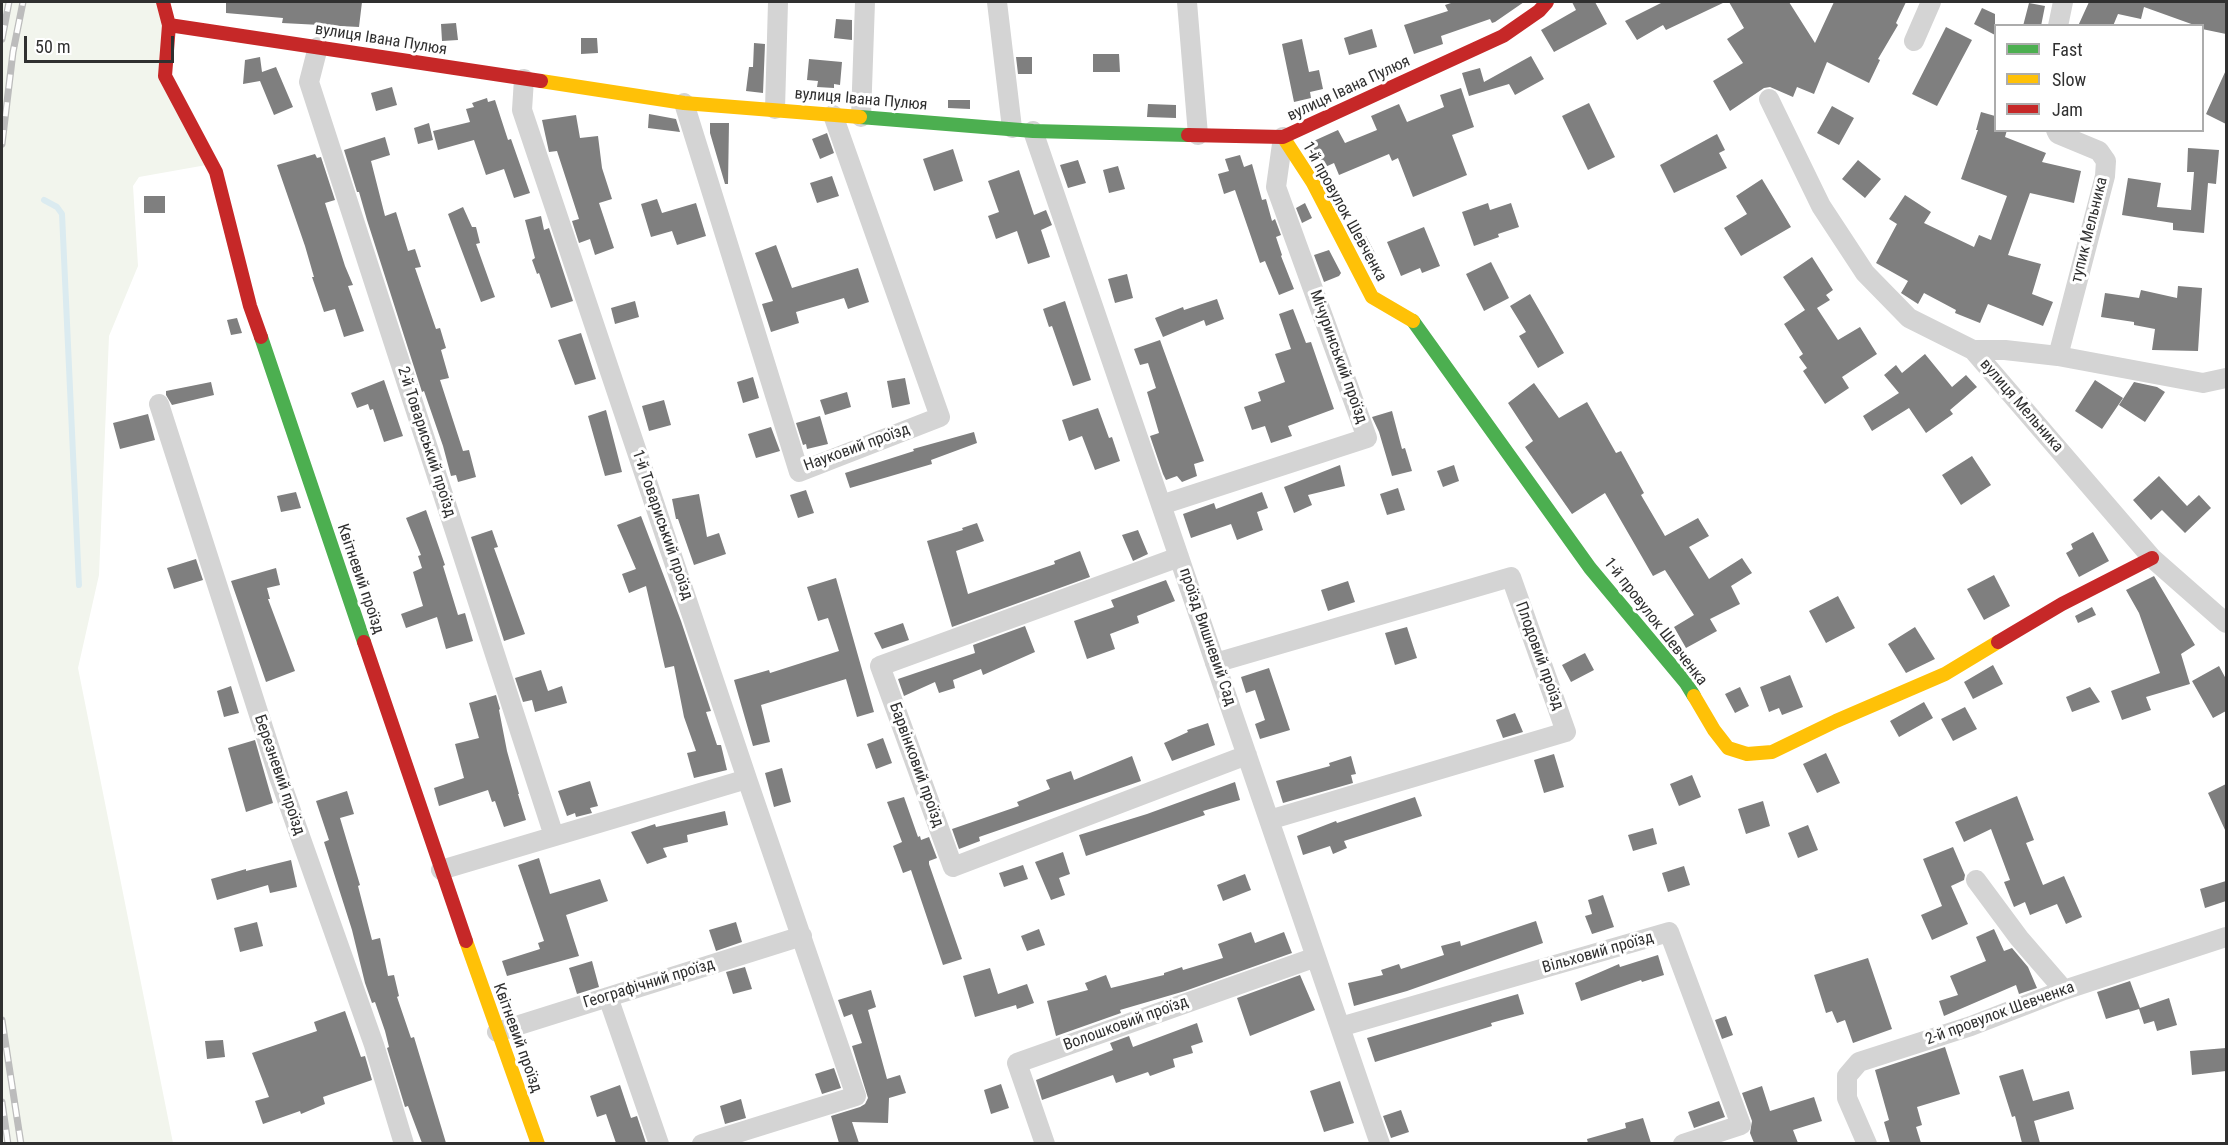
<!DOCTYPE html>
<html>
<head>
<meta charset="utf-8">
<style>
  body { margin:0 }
  #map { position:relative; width:2228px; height:1145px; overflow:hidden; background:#fff; font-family:"Roboto Condensed",sans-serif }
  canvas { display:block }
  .frame { position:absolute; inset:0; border:3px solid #303030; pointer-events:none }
  .legend { position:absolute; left:1994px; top:24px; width:210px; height:108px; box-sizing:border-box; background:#fff; border:2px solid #acacac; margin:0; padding:8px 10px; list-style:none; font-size:18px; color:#303030 }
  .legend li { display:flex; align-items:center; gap:12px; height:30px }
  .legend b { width:30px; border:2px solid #acacac }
  .scale { position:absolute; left:24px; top:36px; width:150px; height:27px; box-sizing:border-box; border:3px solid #303030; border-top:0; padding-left:8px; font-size:18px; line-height:21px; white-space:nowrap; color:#303030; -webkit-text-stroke:4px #fff; paint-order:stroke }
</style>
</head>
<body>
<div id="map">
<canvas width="2228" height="1145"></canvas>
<div class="frame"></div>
<ul class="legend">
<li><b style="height:8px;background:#4caf50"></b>Fast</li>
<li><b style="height:8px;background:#ffc107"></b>Slow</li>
<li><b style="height:8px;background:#c62828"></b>Jam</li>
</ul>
<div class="scale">50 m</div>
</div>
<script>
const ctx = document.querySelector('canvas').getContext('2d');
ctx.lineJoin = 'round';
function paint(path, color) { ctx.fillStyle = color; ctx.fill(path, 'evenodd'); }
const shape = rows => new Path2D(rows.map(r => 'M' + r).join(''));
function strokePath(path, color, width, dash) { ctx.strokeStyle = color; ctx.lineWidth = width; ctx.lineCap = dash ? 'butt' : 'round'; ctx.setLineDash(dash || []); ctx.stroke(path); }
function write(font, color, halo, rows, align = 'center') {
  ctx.font = font + ' "Roboto Condensed",sans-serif'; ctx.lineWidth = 6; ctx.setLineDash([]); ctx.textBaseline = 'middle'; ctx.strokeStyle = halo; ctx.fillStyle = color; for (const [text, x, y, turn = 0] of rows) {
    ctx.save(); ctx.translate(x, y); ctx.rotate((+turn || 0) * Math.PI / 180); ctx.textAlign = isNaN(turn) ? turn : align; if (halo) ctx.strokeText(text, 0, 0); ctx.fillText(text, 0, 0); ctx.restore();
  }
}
paint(shape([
  [2,2,163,2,165,76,212,164,139,177,133,186,138,266,109,336,99,575,78,668,173,1143,2,1143]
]), '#f2f5ed');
strokePath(shape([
  [44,200,57,207,62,214,79,585]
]), '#dbebf0', 6);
paint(shape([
  [226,2,362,2,359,27,282,23,283,18,226,13],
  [1454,2,1524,2,1495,22,1492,23,1490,19,1441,36,1443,44,1414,54,1404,25,1448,11,1445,5],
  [1572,2,1595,2,1607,24,1554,52,1541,30,1576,10],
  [1663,2,1725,2,1666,30,1663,25,1637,40,1625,21],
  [1729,2,1789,2,1815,43,1834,2,1906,2,1896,23,1898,25,1878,59,1880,60,1869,83,1827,62,1814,94,1797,87,1793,97,1770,87,1764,88,1730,111,1713,81,1743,63,1727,39,1744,28],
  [2089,2,2226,2,2226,34,2202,29,2202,26,2197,26,2144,7,2141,19,2118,14,2113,26,2078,26],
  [2029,3,2045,6,2041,26,2023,26],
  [1982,8,1995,14,1995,35,1974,24],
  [836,19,852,20,852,40,834,38],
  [456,23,458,40,442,41,441,24],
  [1946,27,1972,40,1937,106,1912,94],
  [1372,29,1377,47,1349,55,1344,38],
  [581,38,597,38,598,53,581,54],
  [1302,39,1309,72,1319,70,1323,89,1310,92,1311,98,1294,102,1282,44],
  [754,43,765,44,763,93,746,91,749,67,753,67],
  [1093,54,1119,54,1120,72,1093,72],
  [1531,56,1544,79,1515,95,1509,84,1469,96,1462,73,1480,68,1484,82],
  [260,57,262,72,276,67,293,107,274,115,260,81,243,84,245,60],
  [1016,57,1032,57,1032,74,1018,74],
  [809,59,842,62,840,85,834,84,834,88,817,87,818,81,807,80],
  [2226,70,2226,124,2206,114],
  [392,87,397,105,376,111,371,93],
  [1461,88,1474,127,1452,135,1467,175,1413,197,1398,158,1392,161,1389,154,1339,175,1334,163,1323,168,1307,144,1338,130,1345,143,1377,130,1371,116,1399,104,1407,122,1444,107,1440,95],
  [487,98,488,102,495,100,508,140,511,139,530,193,514,198,504,169,486,175,474,140,438,150,433,131,470,122,466,109,474,107,472,103],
  [948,100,970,100,970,109,948,108],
  [1589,103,1615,157,1588,170,1562,116],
  [1148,104,1176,105,1176,118,1147,117],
  [1832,106,1854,118,1839,145,1817,133],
  [1981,112,1995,116,1995,130,2007,130,2005,137,2046,153,2042,162,2081,171,2074,203,2030,193,2008,255,2041,264,2032,294,2053,302,2043,326,1988,304,1980,323,1955,313,1956,310,1924,293,1918,304,1901,293,1908,281,1876,263,1897,224,1889,219,1905,195,1931,212,1924,223,1974,247,1979,235,1991,240,2007,196,1961,179,1978,130,1976,130],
  [649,114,676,119,680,132,648,128],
  [576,115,580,138,598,136,602,168,612,199,599,203,614,248,595,255,590,239,579,243,572,221,579,219,557,151,549,152,542,120],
  [429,123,433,140,418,144,414,128],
  [710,123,729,123,728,184,725,184,710,133],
  [827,133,834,153,820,159,812,139],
  [1717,134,1725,150,1719,153,1727,168,1674,193,1660,165],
  [385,137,390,155,371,161,385,216,396,212,408,251,415,249,421,267,415,268,436,329,440,328,446,348,441,350,449,378,440,380,463,451,469,450,476,477,458,482,456,475,451,476,443,446,424,391,422,392,367,220,359,192,357,192,344,150],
  [2188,148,2219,150,2216,184,2208,183,2204,233,2173,230,2173,223,2122,215,2128,178,2161,183,2157,207,2191,210,2194,172,2187,172],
  [953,149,963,181,934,191,923,159],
  [315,154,317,158,321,157,335,200,325,203,345,266,353,285,348,286,364,331,344,337,335,309,324,312,312,277,314,277,305,246,277,165],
  [1240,155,1244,167,1252,164,1262,200,1266,199,1272,221,1275,219,1281,235,1276,237,1282,255,1281,256,1294,289,1279,295,1265,261,1260,263,1235,190,1224,194,1218,174,1229,171,1225,159],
  [1078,160,1086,183,1068,188,1060,165],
  [1858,160,1881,179,1865,198,1842,179],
  [1118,166,1125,189,1109,193,1103,170],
  [1019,170,1034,215,1046,210,1052,225,1041,230,1050,257,1028,264,1017,231,996,239,988,216,999,212,988,181],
  [832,176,839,196,817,203,810,183],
  [1762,179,1791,227,1741,256,1724,228,1747,214,1736,196],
  [144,196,165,196,165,213,144,213],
  [657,199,662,213,696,203,706,236,677,245,672,231,651,237,641,204],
  [1305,203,1312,218,1302,223,1296,208],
  [1488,203,1490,210,1511,203,1519,227,1498,234,1499,237,1474,246,1462,212],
  [463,207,472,227,476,227,480,243,476,244,495,297,481,302,448,214],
  [541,216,544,230,549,228,573,301,551,308,539,273,537,274,532,260,535,258,525,220],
  [1424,227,1440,266,1422,273,1420,268,1401,276,1387,242],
  [1366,236,1376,255,1370,258,1360,238],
  [776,245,792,288,858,268,869,302,848,309,844,298,796,312,799,323,771,332,762,304,773,301,755,253],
  [1329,250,1341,273,1339,276,1324,282,1314,255],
  [1812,257,1833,290,1826,295,1830,300,1817,308,1838,340,1860,327,1877,354,1842,377,1849,388,1825,404,1803,371,1807,368,1799,357,1803,354,1784,324,1805,310,1783,277],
  [1491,262,1509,298,1484,311,1466,274],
  [1127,274,1133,298,1115,303,1108,279],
  [2178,286,2202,288,2198,351,2152,350,2155,329,2134,325,2134,322,2101,317,2105,293,2139,298,2141,290,2177,298],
  [1530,294,1564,353,1538,368,1519,336,1526,332,1510,306],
  [1217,299,1224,319,1206,326,1204,320,1163,337,1155,318,1183,307,1184,310],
  [635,301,639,317,615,324,611,308],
  [1065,301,1091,380,1073,386,1052,326,1049,327,1043,309],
  [1293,309,1306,343,1311,342,1334,409,1288,426,1292,436,1271,443,1265,426,1252,430,1244,407,1261,401,1258,392,1285,382,1275,354,1291,349,1279,314],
  [237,318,242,333,231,335,227,320],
  [581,333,596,379,575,385,558,340],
  [1160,340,1204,461,1194,464,1197,476,1182,482,1177,476,1166,480,1163,474,1150,436,1159,433,1147,392,1156,388,1148,363,1140,365,1134,349],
  [1925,354,1952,387,1966,375,1977,387,1950,410,1953,414,1926,433,1909,408,1872,431,1863,416,1899,393,1884,375,1896,365,1902,373],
  [753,377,759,398,743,403,737,382],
  [905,378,910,404,892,408,887,381],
  [384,380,403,436,384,442,373,409,370,410,368,404,357,408,351,393],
  [2095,380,2123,398,2102,429,2075,411],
  [211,382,214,395,172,405,166,395,166,391],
  [2134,382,2157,387,2165,392,2145,422,2119,405],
  [1534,383,1559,418,1587,402,1616,453,1621,451,1644,493,1641,495,1665,536,1698,518,1709,536,1689,547,1709,579,1742,558,1752,573,1731,586,1740,604,1710,619,1717,631,1686,648,1674,627,1694,615,1665,570,1653,576,1605,493,1572,514,1525,447,1533,441,1508,403],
  [847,392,851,407,825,415,820,400],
  [664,400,671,425,649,431,642,406],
  [1098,408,1109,438,1112,437,1120,461,1095,470,1082,436,1069,441,1062,420],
  [606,410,622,472,605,476,588,416],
  [1392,411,1402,449,1405,448,1412,471,1392,476,1379,432,1372,417],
  [148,414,155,440,120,449,113,423],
  [820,416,828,444,807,449,806,444,803,445,796,423],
  [771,427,780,451,756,458,748,434],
  [974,432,977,443,931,460,932,464,850,488,845,473,914,451,913,449],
  [1972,456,1991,485,1961,505,1942,475],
  [1340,465,1345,486,1308,495,1312,505,1294,513,1284,487],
  [1454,465,1459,481,1443,487,1437,471],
  [2159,476,2187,506,2199,495,2211,508,2185,533,2162,510,2151,520,2133,500],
  [1398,488,1405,510,1387,515,1380,494],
  [806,490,814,513,798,518,790,495],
  [296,492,301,508,281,512,277,496],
  [1262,492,1268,508,1257,512,1263,530,1237,540,1231,524,1191,538,1183,514,1214,503,1216,509],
  [699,494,707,537,719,533,726,554,694,565,678,519,676,519,672,499],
  [426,510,445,565,443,566,458,615,465,613,473,641,446,649,437,617,406,628,401,614,423,606,413,572,422,568,418,556,421,555,406,518],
  [641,516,681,621,711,711,706,712,717,745,721,745,727,770,694,778,687,753,696,751,684,717,674,666,665,668,646,586,629,593,622,574,636,569,617,525],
  [977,523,984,541,956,551,968,594,1055,564,1054,561,1080,551,1090,577,952,627,927,541,963,530,962,528],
  [492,530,498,547,494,548,525,634,504,641,471,537],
  [1138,530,1148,554,1133,561,1122,535],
  [2093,532,2109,561,2079,577,2066,553,2073,549,2071,544],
  [196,559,203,580,174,589,167,568],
  [276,568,280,585,267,588,270,599,268,599,295,671,266,682,231,581],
  [1994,575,2010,606,1984,620,1967,589],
  [2154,576,2195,645,2181,654,2190,684,2146,697,2151,710,2122,720,2111,691,2160,673,2139,613,2126,590],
  [836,578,874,712,857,717,846,679,761,705,770,742,753,746,734,680,769,670,770,673,839,651,828,618,818,621,807,587],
  [1166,580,1175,601,1137,616,1139,623,1110,634,1115,649,1087,659,1074,621,1114,607,1111,600],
  [1348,581,1355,602,1328,611,1321,590],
  [1838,596,1855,628,1826,643,1809,611],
  [2092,607,2096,615,2078,623,2075,616],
  [903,623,909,640,882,649,874,633],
  [1025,626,1035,652,983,675,981,669,953,680,955,688,939,693,935,682,904,696,898,679,975,653,973,645],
  [1407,627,1417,658,1395,665,1385,633],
  [1915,627,1935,659,1906,673,1888,644],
  [1585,653,1594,670,1571,682,1562,665],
  [1993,665,2003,684,1973,699,1964,682],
  [2219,666,2226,679,2226,711,2213,718,2192,681],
  [1269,668,1290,730,1260,739,1255,724,1265,720,1255,690,1246,693,1241,677],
  [541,670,548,691,562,686,567,703,535,712,532,700,523,702,515,678],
  [1790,675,1803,707,1782,715,1779,708,1769,712,1760,687],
  [231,686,239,713,224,717,217,691],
  [1740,687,1749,706,1735,713,1725,694],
  [2090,687,2100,702,2072,712,2066,697],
  [496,695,500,709,499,710,507,751,519,794,518,794,526,820,504,827,495,801,492,802,488,790,439,806,434,788,464,778,455,744,479,738,469,703],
  [1924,702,1933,718,1899,737,1890,721],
  [1965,707,1977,729,1953,741,1941,719],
  [1515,713,1523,732,1503,738,1496,720],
  [1208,723,1215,745,1172,761,1164,743,1188,732,1187,730],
  [883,738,892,763,876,769,867,744],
  [255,740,273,803,246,812,228,748],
  [1826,753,1840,783,1817,793,1803,764],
  [1554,754,1564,787,1544,793,1534,760],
  [1132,756,1141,781,979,837,980,841,959,849,952,829,1019,806,1017,802,1050,789,1046,780,1071,771,1074,780],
  [1351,756,1356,774,1351,775,1353,783,1283,803,1276,781,1330,766,1329,763],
  [782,768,791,802,774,807,765,773],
  [1692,775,1701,797,1679,806,1670,784],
  [590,781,598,806,590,808,592,813,576,817,575,813,567,816,558,791],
  [1235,782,1240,800,1203,811,1205,815,1086,856,1079,835,1147,814],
  [2226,784,2226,832,2208,793],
  [347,791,354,814,340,818,360,885,358,886,372,940,380,938,388,976,394,975,399,996,397,997,411,1038,414,1037,446,1143,422,1143,408,1106,405,1107,387,1048,389,1047,385,1031,375,1002,372,1003,365,983,352,930,324,842,329,840,316,801],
  [2017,796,2034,840,2026,843,2043,885,2064,876,2082,917,2066,924,2057,904,2030,915,2025,902,2014,907,2004,882,2010,880,1991,829,1964,842,1955,822],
  [904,797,918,837,920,836,921,840,929,837,937,858,929,861,929,864,962,959,943,965,911,870,903,873,893,846,902,842,887,802],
  [1415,797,1422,816,1344,841,1347,848,1333,854,1330,846,1303,855,1297,836,1336,821,1337,823],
  [1763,801,1770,826,1746,834,1738,809],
  [725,811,728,825,687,835,688,842,663,848,667,857,647,864,631,832,655,824,656,827],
  [1808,825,1818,850,1798,858,1788,833],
  [1653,828,1657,844,1633,851,1628,835],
  [1953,847,1965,875,1964,880,1951,886,1968,924,1932,940,1921,915,1942,906,1923,859],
  [1063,852,1070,874,1059,878,1065,895,1051,900,1035,862],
  [539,858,550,894,600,879,608,901,566,915,579,956,507,976,502,961,540,949,538,943,544,941,518,865],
  [291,860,297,887,270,893,268,885,217,900,211,879,246,869,246,871],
  [1023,865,1028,879,1004,887,999,873],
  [1684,866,1690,885,1668,892,1662,873],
  [1245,874,1251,890,1223,901,1217,885],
  [2226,881,2226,901,2205,908,2200,889],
  [1603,895,1614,927,1592,934,1585,916,1592,914,1588,900],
  [1536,921,1543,943,1407,991,1354,1006,1348,983,1383,975,1381,970,1399,964,1401,969,1444,955,1441,946,1460,941,1461,946],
  [257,922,263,946,240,952,234,928],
  [736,922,742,942,716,951,709,930],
  [1039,929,1045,945,1027,951,1021,936],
  [1994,929,2004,951,2012,948,2028,967,2037,988,2019,994,2016,985,1944,1016,1939,1001,1958,995,1950,976,1986,961,1976,937],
  [1251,932,1255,943,1284,932,1292,953,1185,991,1120,1010,1121,1013,1056,1036,1047,1001,1088,990,1085,983,1106,975,1111,988,1164,975,1164,973,1182,967,1183,970,1223,958,1218,944],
  [1658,955,1664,975,1642,982,1641,980,1581,1001,1575,983,1619,964,1620,967],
  [1868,958,1892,1029,1853,1043,1845,1020,1837,1023,1832,1011,1826,1013,1814,975],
  [592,961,599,987,577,994,569,968],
  [745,967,752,989,733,994,726,972],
  [990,968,998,994,1027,984,1034,1003,1017,1009,1016,1005,975,1017,963,976],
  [1300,975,1315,1010,1250,1036,1237,998],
  [2130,981,2140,1008,2169,998,2177,1025,2157,1031,2154,1021,2144,1024,2139,1009,2106,1019,2097,992],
  [871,990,876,1007,868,1010,887,1079,900,1075,906,1093,889,1098,888,1123,852,1122,859,1143,839,1143,831,1116,860,1107,865,1104,868,1098,852,1046,862,1043,852,1014,844,1017,838,1000],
  [1518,994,1524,1014,1491,1023,1492,1026,1375,1062,1367,1038],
  [345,1011,361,1057,365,1056,372,1080,323,1097,325,1104,301,1114,300,1111,263,1124,255,1101,269,1097,252,1053,317,1031,314,1022],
  [1726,1016,1733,1035,1722,1039,1715,1020],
  [1197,1023,1203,1042,1191,1046,1193,1053,1173,1059,1175,1067,1150,1076,1148,1072,1116,1083,1113,1075,1042,1100,1036,1080,1113,1050,1110,1043,1129,1036,1133,1047],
  [223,1040,225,1057,207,1059,205,1041],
  [1945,1047,1960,1094,1917,1107,1922,1125,1916,1127,1921,1143,1890,1143,1884,1122,1889,1120,1875,1070],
  [2226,1048,2226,1071,2192,1075,2190,1051],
  [834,1068,841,1088,822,1094,815,1074],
  [2023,1069,2033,1101,2069,1091,2074,1109,2034,1121,2040,1143,2022,1143,2015,1116,2012,1117,1999,1076],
  [1340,1081,1354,1123,1324,1132,1310,1091],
  [1001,1084,1009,1108,991,1114,984,1090],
  [620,1085,631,1118,637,1116,646,1143,616,1143,606,1114,597,1117,590,1096],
  [1762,1086,1770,1111,1814,1097,1822,1121,1793,1130,1798,1143,1754,1143,1750,1133,1752,1121,1742,1093],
  [741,1099,746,1118,725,1124,720,1106],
  [1719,1101,1725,1117,1694,1128,1688,1112],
  [1401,1110,1409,1132,1391,1138,1383,1116],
  [1643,1118,1651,1143,1588,1143,1587,1139,1626,1128,1625,1123]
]), '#7f7f7f');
strokePath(shape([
  [997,2,1012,128],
  [1187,2,1198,135],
  [2058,26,2063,2],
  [1914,41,1931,2],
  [318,47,309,82,554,836],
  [1769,99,1821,206,1865,273,1909,318,1973,350,2152,558,2226,623],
  [684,103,799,472,940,417,833,115],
  [775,109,778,2],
  [861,117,865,2],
  [2056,130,2058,134,2099,151,2106,161,2105,176,2058,356],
  [1033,131,1380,1144],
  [1973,350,2005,350,2058,356,2203,383,2226,378],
  [159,404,279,777,374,1045,404,1144],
  [1161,505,1367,438,1276,187,1283,137],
  [1179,557,880,666,953,867,1247,755],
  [1215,663,1511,577,1566,732,1269,820],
  [441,870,747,779,522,110,524,79],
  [1976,880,2019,938,2064,990],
  [608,997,659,1144],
  [1340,1027,1669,932,1741,1125,1683,1144],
  [497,1032,802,936],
  [702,1144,856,1096,747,779],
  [1045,1144,1017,1063,1316,957],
  [1867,1144,1847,1098,1847,1076,1859,1062,1971,1026,2064,990,2226,937]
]), '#d4d4d4', 20);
strokePath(shape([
  [860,117,1033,131,1188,135],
  [1413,321,1590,568,1686,683,1694,696],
  [261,337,364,642]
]), '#4caf50', 14);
strokePath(shape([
  [541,81,684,103,860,117],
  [1283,137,1313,183,1372,297,1413,321],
  [1694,696,1714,730,1728,748,1747,754,1772,752,1836,721,1945,674,1998,642],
  [466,941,538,1144]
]), '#ffc107', 14);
strokePath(shape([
  [163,2,169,25,165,76,216,172,250,306,261,337],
  [169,25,541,81],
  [1188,135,1283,137,1503,36,1539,11,1547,2],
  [364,642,466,941],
  [1998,642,2062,604,2152,558]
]), '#c62828', 14);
const rail = shape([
  [2,39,9,2],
  [2,144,13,52,23,2],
  [2,1020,21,1144],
  [2,1102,8,1144]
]);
strokePath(rail, '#bcbcbc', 7);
strokePath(rail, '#fff', 4.5, [14]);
write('16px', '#303030', '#fff', [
  ["вулиця Івана Пулюя",381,40,9],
  ["вулиця Івана Пулюя",1349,89,-25],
  ["вулиця Івана Пулюя",861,100,5],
  ["1-й провулок Шевченка",1344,212,61],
  ["тупик Мельника",2090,230,-76],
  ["Мічуринський проїзд",1338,357,70],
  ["вулиця Мельника",2021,406,49],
  ["2-й Товариський проїзд",426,442,72],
  ["Науковий проїзд",857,448,-20],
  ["1-й Товариський проїзд",662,525,71],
  ["Квітневий проїзд",360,579,71],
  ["1-й провулок Шевченка",1655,622,52],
  ["проїзд Вишневий Сад",1207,637,71],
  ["Плодовий проїзд",1539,656,70],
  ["Барвінковий проїзд",916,765,70],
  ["Березневий проїзд",279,775,71],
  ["Вільховий проїзд",1598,953,-16],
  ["Географічний проїзд",649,984,-17],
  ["2-й провулок Шевченка",2000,1014,-20],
  ["Волошковий проїзд",1126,1024,-20],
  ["Квітневий проїзд",517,1038,70]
]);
</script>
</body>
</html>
